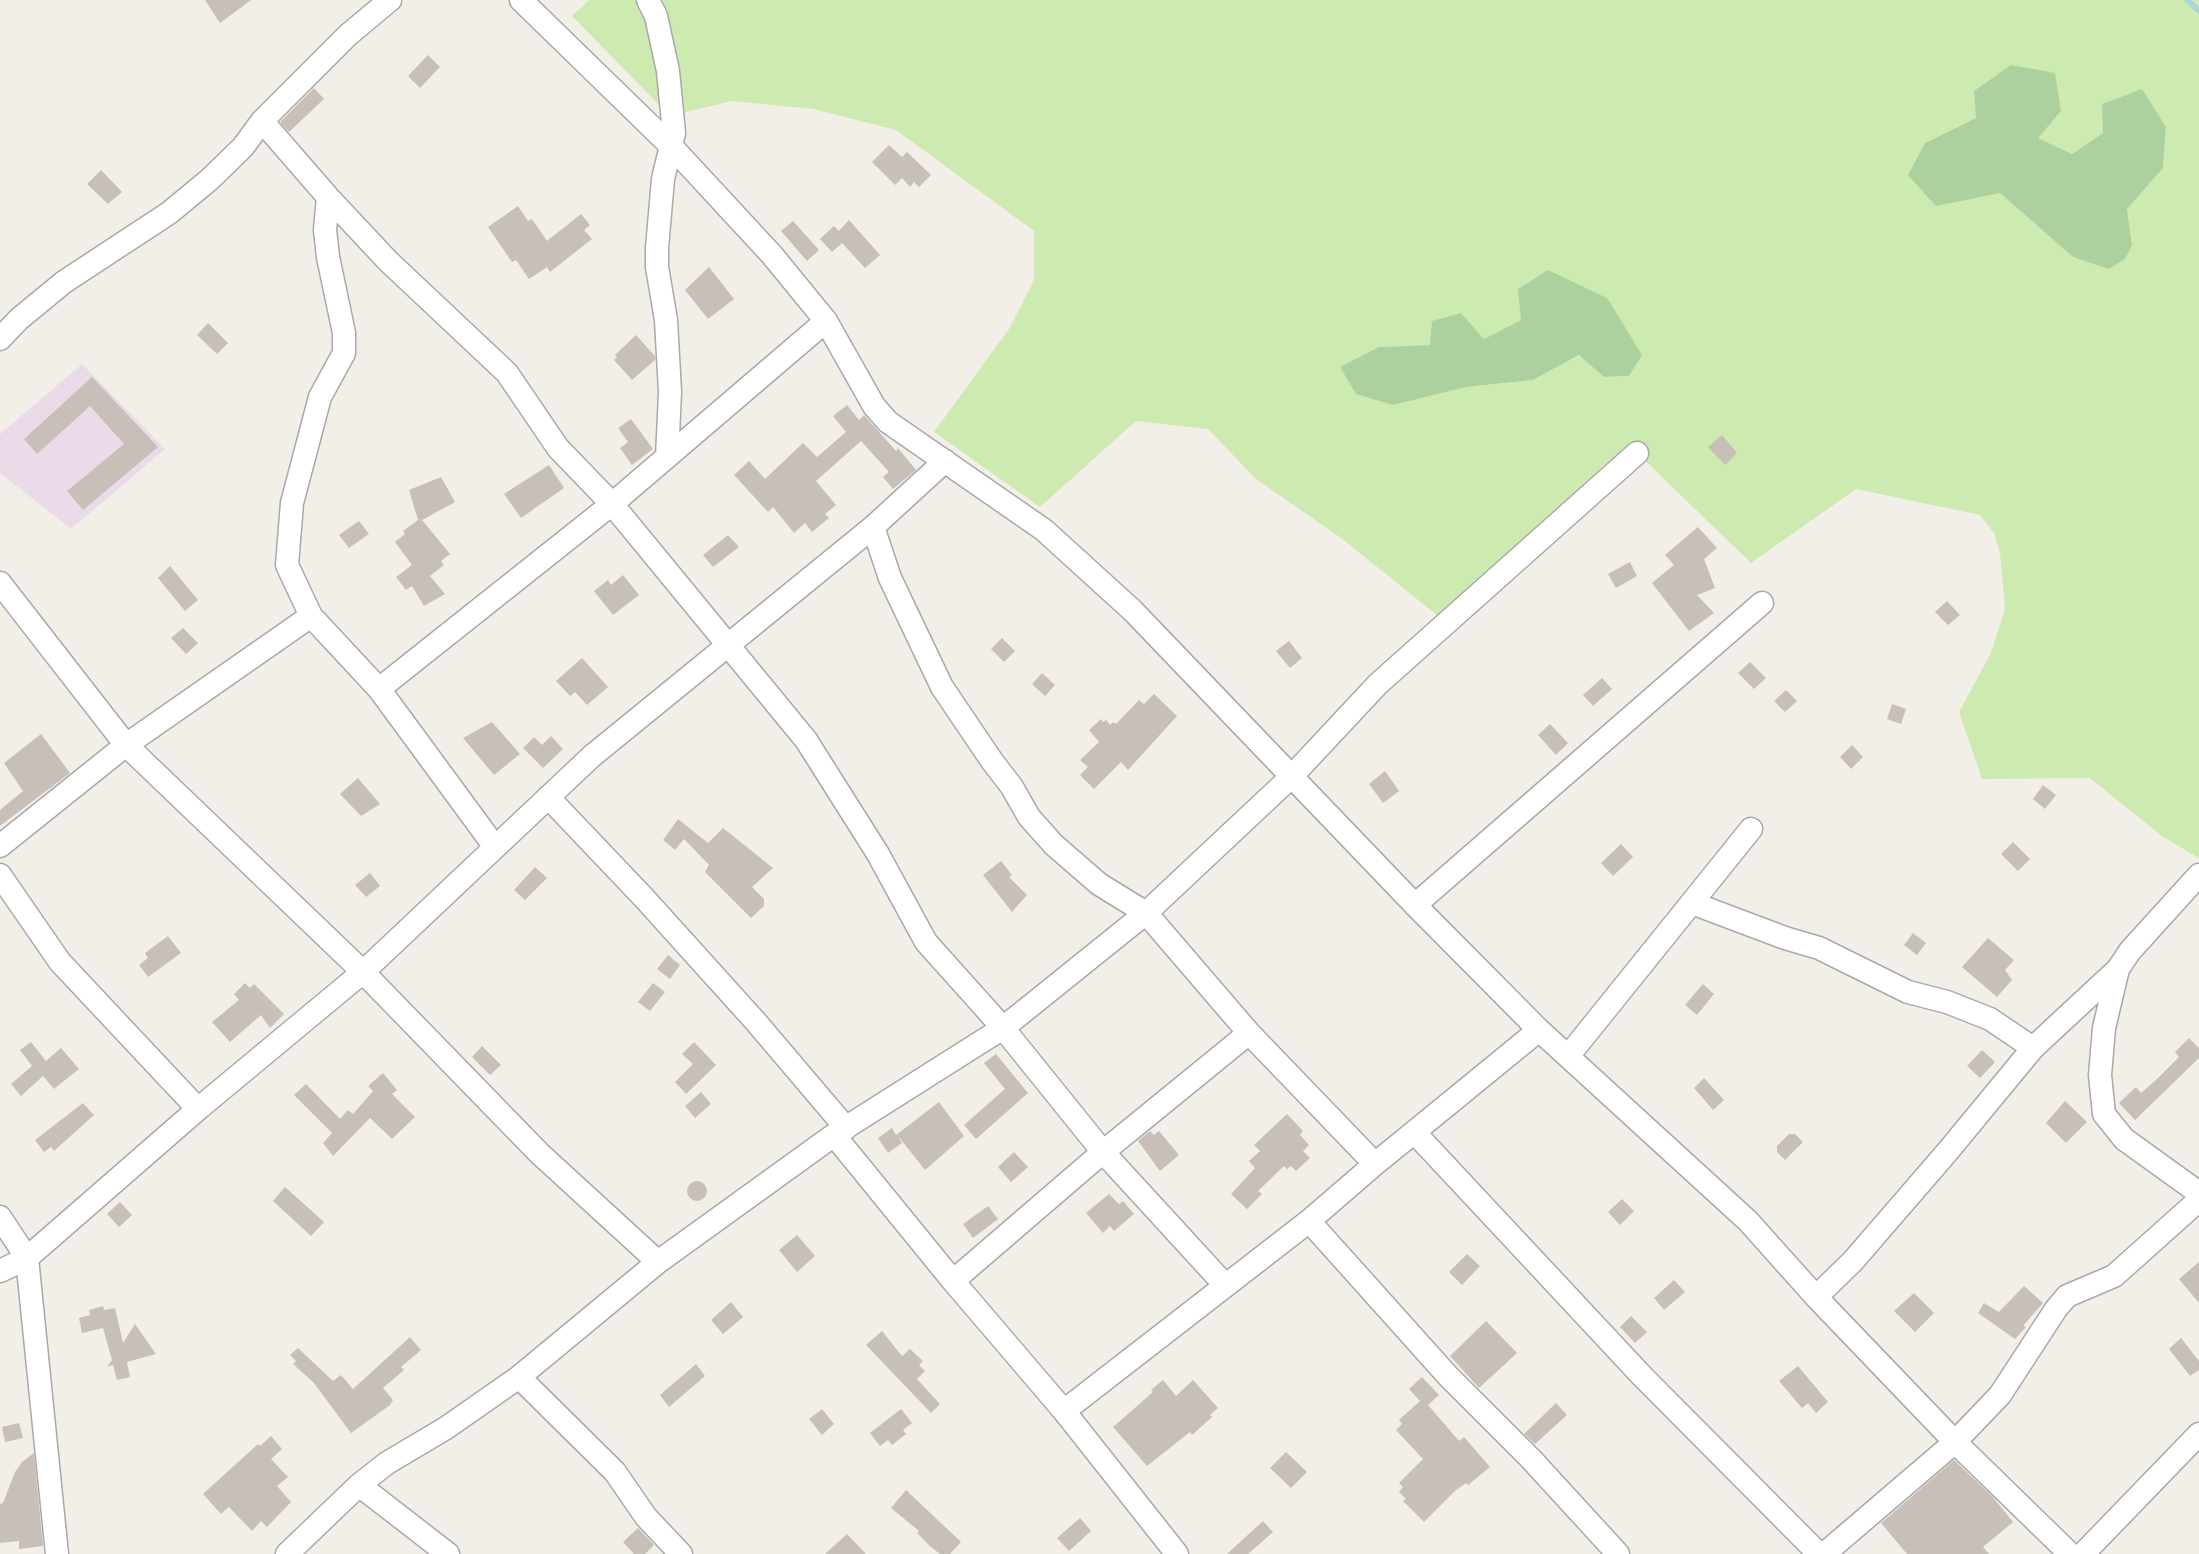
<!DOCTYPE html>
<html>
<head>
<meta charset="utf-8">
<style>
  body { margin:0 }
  canvas { display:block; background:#f2efe9 }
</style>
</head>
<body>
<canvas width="2199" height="1554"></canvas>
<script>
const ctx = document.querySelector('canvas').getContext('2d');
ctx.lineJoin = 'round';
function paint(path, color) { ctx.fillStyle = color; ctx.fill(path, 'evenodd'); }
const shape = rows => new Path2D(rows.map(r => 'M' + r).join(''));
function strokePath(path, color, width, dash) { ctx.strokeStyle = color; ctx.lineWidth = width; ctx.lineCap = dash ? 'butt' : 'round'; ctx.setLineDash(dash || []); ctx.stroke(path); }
paint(shape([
  [82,364,165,449,71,529,0,473,0,434]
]), '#ebdbe8');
paint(shape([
  [589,0,2199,0,2199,858,2163,837,2090,778,1982,779,1959,712,1991,653,2005,609,2000,553,1994,533,1980,515,1856,489,1751,563,1637,453,1443,620,1341,538,1256,479,1208,429,1136,421,1040,507,934,432,1009,329,1034,280,1034,231,896,130,813,109,732,101,670,116,572,16],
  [2141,89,2166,127,2163,168,2127,209,2132,245,2073,257,2000,193,1936,205,1925,143,1976,118,2038,138,2072,154,2103,133],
  [1461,313,1484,339,1521,320,1629,376,1604,377,1580,355,1533,380,1466,387,1379,347,1430,345]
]), '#cdebb0');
paint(shape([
  [2011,65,2055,73,2061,111,2038,138,2072,154,2103,133,2102,104,2142,89,2166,127,2163,168,2127,209,2132,245,2125,259,2109,269,2073,257,2000,193,1936,206,1908,175,1925,143,1976,118,1974,91],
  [1548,270,1607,298,1642,355,1629,376,1604,377,1579,355,1533,380,1466,387,1393,405,1356,394,1340,367,1379,347,1430,345,1432,321,1461,313,1484,339,1521,320,1518,289]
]), '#add19e');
strokePath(shape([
  [2187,0,2199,11]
]), '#aad3df', 5.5);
paint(shape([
  [205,0,251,0,220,23],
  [428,55,440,67,420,88,408,76],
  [314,88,324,99,289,132,280,122],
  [889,145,902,157,907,152,931,175,919,187,914,182,910,187,902,178,895,185,872,162],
  [101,170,122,192,108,204,87,184],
  [518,206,528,221,532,219,547,241,581,214,590,225,584,230,592,239,550,272,547,267,529,279,516,260,512,262,488,227],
  [849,220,880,255,865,268,842,243,832,252,820,239,834,226,839,231],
  [793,221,819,250,807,261,781,231],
  [709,267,734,299,708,319,685,290],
  [208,323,228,343,217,354,197,335],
  [636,335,655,356,655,360,632,380,614,360,617,357,615,355,617,353],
  [92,377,158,447,83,510,67,491,124,444,90,406,37,454,24,439],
  [847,405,859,420,864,415,896,451,898,448,916,470,893,489,883,477,889,472,861,441,816,481,836,505,825,514,829,518,812,532,805,523,794,533,773,507,768,512,734,475,749,461,765,479,803,443,817,457,846,432,833,416],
  [631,419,653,449,632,465,620,448,628,442,618,428],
  [1722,435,1737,453,1725,465,1708,447],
  [549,465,564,488,521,518,504,494],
  [441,477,455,502,422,520,450,554,441,561,444,565,430,576,445,594,424,606,412,586,406,590,396,577,412,565,395,542,405,534,403,531,418,520,409,490],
  [359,521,369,534,349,548,339,535],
  [1698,527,1717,548,1704,559,1715,588,1697,595,1714,613,1689,631,1652,583,1674,565,1665,555],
  [728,535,739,547,713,567,703,555],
  [1630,562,1637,576,1616,588,1608,574],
  [170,566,198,600,185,611,158,578],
  [623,575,639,595,613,615,594,591,608,580,611,585],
  [1947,601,1960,615,1948,625,1935,612],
  [183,628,198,643,186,654,171,638],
  [1002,638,1015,651,1004,662,991,649],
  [1289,641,1302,658,1290,668,1276,651],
  [582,658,608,687,587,705,575,692,570,696,556,681],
  [1750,662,1766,678,1754,689,1738,673],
  [1042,673,1055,685,1045,696,1032,684],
  [1602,678,1612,689,1593,706,1583,695],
  [1786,690,1797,701,1785,712,1774,701],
  [1154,694,1177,716,1128,770,1121,762,1094,789,1080,775,1088,767,1080,760,1099,742,1089,730,1101,719,1103,722,1106,720,1110,725,1113,722,1116,724,1139,700,1144,704],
  [1892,704,1906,709,1901,724,1887,719],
  [492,722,520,754,494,775,463,738],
  [1550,724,1568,743,1556,755,1538,735],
  [41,734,70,773,0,826,0,810,23,791,4,763],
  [551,736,563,749,543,768,523,748,534,737,542,745],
  [1852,745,1863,757,1851,769,1840,757],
  [1385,771,1399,791,1383,803,1369,784],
  [358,778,380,804,361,816,340,794],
  [2043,785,2056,795,2045,809,2033,799],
  [678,819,708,843,723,828,773,868,752,887,764,899,764,906,751,918,705,872,709,865,684,839,675,850,663,840],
  [2013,842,2030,859,2018,871,2001,854],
  [1621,844,1633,857,1613,876,1601,863],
  [1001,861,1012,875,1009,877,1027,895,1012,912,983,875],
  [535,867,547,878,525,900,514,890],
  [370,873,380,886,366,897,355,885],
  [1913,933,1926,943,1917,955,1904,945],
  [168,936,181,953,148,977,139,965,148,958,145,953],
  [1988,938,2014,960,2005,970,2012,980,1997,997,1962,967],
  [668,955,680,965,670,979,657,969],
  [245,983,250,988,254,984,284,1014,270,1028,261,1015,230,1042,212,1022,239,1000,234,994],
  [653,983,665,992,650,1011,638,1002],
  [1703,984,1714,994,1697,1015,1685,1005],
  [2189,1038,2199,1048,2199,1058,2135,1120,2119,1103,2136,1087,2141,1093,2156,1080,2179,1057,2175,1052],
  [31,1042,46,1061,61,1048,79,1069,54,1089,43,1076,21,1096,11,1084,32,1066,20,1050],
  [694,1042,716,1065,686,1094,675,1082,693,1064,682,1054],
  [482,1046,501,1065,490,1075,472,1057],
  [1982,1050,1995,1062,1980,1078,1967,1066],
  [996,1054,1028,1093,976,1139,964,1125,1005,1089,984,1063],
  [383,1073,397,1090,392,1094,415,1117,392,1139,370,1118,333,1156,323,1143,332,1133,294,1095,306,1084,340,1119,348,1110,353,1114,373,1091,368,1086],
  [1704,1078,1724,1100,1713,1110,1694,1088],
  [701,1092,711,1104,695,1118,685,1106],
  [2065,1101,2087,1122,2066,1143,2046,1123],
  [939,1102,964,1136,925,1170,898,1136,902,1143,888,1153,878,1138,892,1128,896,1135],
  [83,1103,94,1115,54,1151,51,1147,44,1152,35,1140],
  [1287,1114,1303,1131,1300,1135,1309,1145,1303,1151,1310,1158,1296,1171,1291,1166,1287,1169,1284,1166,1258,1191,1262,1194,1247,1209,1231,1194,1255,1168,1249,1161,1260,1151,1254,1145],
  [1150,1131,1154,1135,1159,1131,1179,1155,1160,1171,1138,1141],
  [1789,1134,1795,1134,1803,1142,1785,1160,1777,1152,1777,1146],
  [1014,1152,1028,1167,1011,1182,998,1167],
  '687 1191a10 10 0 1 1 20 0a10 10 0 1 1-20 0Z',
  [285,1187,324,1222,311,1236,273,1201],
  [1109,1194,1119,1204,1123,1201,1134,1214,1114,1231,1110,1226,1103,1233,1086,1213],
  [1622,1199,1634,1211,1620,1225,1608,1212],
  [120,1202,132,1215,119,1227,107,1214],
  [988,1206,998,1219,973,1238,963,1224],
  [797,1235,815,1256,797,1272,779,1250],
  [1467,1254,1480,1266,1462,1285,1449,1272],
  [2199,1262,2199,1303,2179,1279],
  [1674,1280,1685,1292,1664,1310,1654,1298],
  [2024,1286,2043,1303,2023,1326,2026,1327,2015,1339,1978,1313,1984,1303,1999,1312],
  [1914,1293,1934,1313,1915,1332,1894,1311],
  [731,1302,743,1317,723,1334,711,1320],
  [103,1306,104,1310,115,1308,123,1343,135,1324,156,1354,127,1362,130,1377,117,1380,113,1365,107,1367,112,1360,103,1328,82,1333,79,1318,90,1315,89,1310],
  [1631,1316,1647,1332,1635,1343,1620,1327],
  [1486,1321,1517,1353,1479,1388,1450,1356],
  [882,1331,902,1356,910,1349,923,1361,919,1365,925,1371,917,1379,940,1404,931,1413,866,1345],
  [410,1337,421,1350,401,1367,404,1370,383,1388,393,1400,390,1405,351,1433,314,1383,293,1364,296,1361,290,1355,298,1348,333,1381,341,1375,353,1389],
  [2181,1338,2199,1361,2199,1370,2190,1376,2169,1349],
  [696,1364,705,1376,669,1407,660,1395],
  [1798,1366,1828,1402,1816,1413,1808,1403,1802,1408,1779,1381],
  [1422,1377,1439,1395,1428,1405,1459,1441,1464,1437,1490,1467,1468,1485,1466,1483,1456,1490,1424,1522,1403,1501,1406,1499,1399,1492,1403,1487,1399,1483,1423,1459,1396,1430,1402,1424,1399,1420,1420,1401,1409,1389],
  [1163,1380,1176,1396,1193,1380,1218,1408,1210,1415,1212,1417,1192,1435,1190,1432,1147,1466,1113,1427,1153,1392,1151,1390],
  [1556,1403,1567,1415,1535,1444,1524,1434],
  [822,1409,834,1424,822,1435,809,1419],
  [901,1409,912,1423,903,1430,906,1434,892,1445,888,1440,880,1446,870,1433],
  [19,1423,23,1438,5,1442,2,1427],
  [271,1436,282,1449,271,1459,288,1477,277,1486,291,1502,267,1527,261,1521,252,1531,229,1507,221,1514,203,1494,258,1444,260,1446],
  [1286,1452,1307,1472,1291,1488,1270,1468],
  [34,1453,43,1546,19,1549,19,1541,0,1543,0,1504,3,1503,15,1472,22,1462],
  [1954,1460,1992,1496,2013,1522,1983,1547,1989,1554,1907,1554,1881,1523],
  [906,1490,961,1542,950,1554,940,1554,931,1547,917,1533,919,1531,891,1508],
  [1080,1518,1091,1531,1069,1551,1057,1538],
  [1263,1521,1273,1532,1248,1554,1227,1554],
  [638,1528,654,1545,645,1554,634,1554,623,1542],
  [847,1534,866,1554,825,1554]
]), '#c7bfb8');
const minor = shape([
  [521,0,672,147,772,255,826,321,874,406,888,422,1044,530,1133,611,1415,905,1539,1030,1748,1221,1816,1297,1955,1442,2070,1554],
  [648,0,656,16,668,71,674,133,663,179,657,248,657,267,666,320,670,392,667,457],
  [262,121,328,197,388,261,507,373,558,448,612,504,806,740,878,854,926,942,1003,1028,1103,1152,1225,1285],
  [328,197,325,230,328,257,344,333,344,353,320,397,292,503,287,565,311,616,379,689,495,847],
  [0,339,19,319,64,282,169,213,209,180,243,147,262,121,348,35,390,0],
  [873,527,890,578,942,687,992,761,1012,787,1029,817,1054,845,1099,884,1146,913,1249,1033,1375,1164],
  [0,583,126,745,363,972,539,1153,658,1262],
  [379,689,612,504,826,321],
  [548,797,645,899,756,1022,846,1128],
  [0,846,126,745,311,616],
  [0,875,60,962,198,1109],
  [1692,903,1785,938,1819,948,1908,992,1947,1002,1990,1019,2033,1048],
  [1415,905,1762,603],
  [2118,969,2104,1028,2100,1075,2104,1114,2124,1139,2199,1193],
  [1569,1055,1751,829],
  [1415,1133,1643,1377,1819,1554],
  [834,1135,953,1281,1064,1411,1177,1554],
  [0,1217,27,1258,57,1554],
  [1309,1221,1448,1376,1531,1459,1618,1554],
  [0,1271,27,1258,198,1109,363,972,592,756,873,527,945,461],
  [953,1281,1103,1152,1249,1033],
  [1816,1297,1853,1261,1948,1151,2033,1048,2118,969,2130,951,2199,875],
  [519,1377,615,1472,646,1517,681,1554],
  [1064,1411,1309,1221,1375,1164,1539,1030],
  [359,1485,448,1554],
  [287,1554,359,1485,387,1463,446,1428,519,1377,658,1262,834,1135,1003,1028,1146,913,1291,777,1378,684,1637,453],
  [1824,1554,1955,1442,2000,1395,2056,1309,2067,1296,2114,1276,2199,1200],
  [2083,1554,2199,1434]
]);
strokePath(minor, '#a9a9a9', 25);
strokePath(minor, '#fff', 22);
</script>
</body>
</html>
